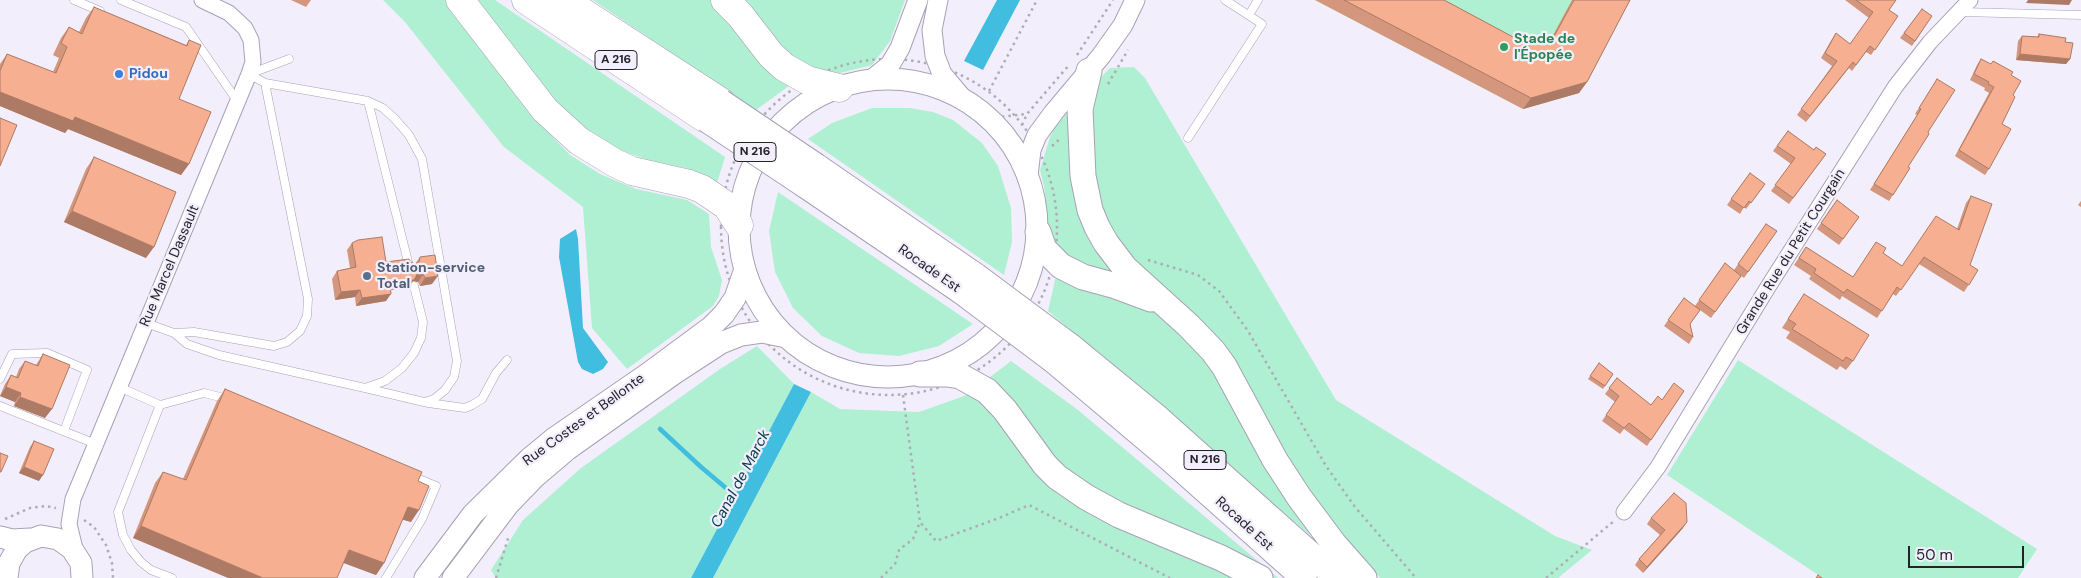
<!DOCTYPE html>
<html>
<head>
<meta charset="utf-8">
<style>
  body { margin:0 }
  #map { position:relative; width:2081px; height:578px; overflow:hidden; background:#f3eefc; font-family:"DM Sans",sans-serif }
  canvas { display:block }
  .scale { position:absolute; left:1908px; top:546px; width:116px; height:22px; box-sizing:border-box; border:2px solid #25222a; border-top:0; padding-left:6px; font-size:15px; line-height:18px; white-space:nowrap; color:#25222a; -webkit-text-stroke:4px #f3eefc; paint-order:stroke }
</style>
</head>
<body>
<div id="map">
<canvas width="2081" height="578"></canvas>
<div class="scale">50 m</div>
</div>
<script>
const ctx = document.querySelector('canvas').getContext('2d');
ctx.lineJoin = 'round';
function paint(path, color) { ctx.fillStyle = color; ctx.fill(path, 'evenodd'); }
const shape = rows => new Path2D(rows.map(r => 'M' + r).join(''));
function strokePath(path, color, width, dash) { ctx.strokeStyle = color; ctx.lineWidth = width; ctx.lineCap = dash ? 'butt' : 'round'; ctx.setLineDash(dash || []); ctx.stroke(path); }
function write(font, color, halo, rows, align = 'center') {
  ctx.font = font + ' "DM Sans",sans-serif'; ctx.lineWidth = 4.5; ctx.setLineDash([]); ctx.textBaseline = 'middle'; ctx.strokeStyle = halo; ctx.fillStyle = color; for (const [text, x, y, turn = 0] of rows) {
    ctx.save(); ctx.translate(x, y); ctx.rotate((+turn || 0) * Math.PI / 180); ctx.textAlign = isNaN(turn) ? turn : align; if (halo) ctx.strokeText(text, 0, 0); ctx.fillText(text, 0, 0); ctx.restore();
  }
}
paint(shape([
  [383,0,445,0,464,20,507,76,543,127,570,155,600,174,636,189,687,200,709,214,711,247,722,280,719,296,713,306,627,369,592,328,583,207,504,147,405,22],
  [472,0,495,0,725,157,717,183,686,168,648,160,617,149,582,129,555,108],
  [593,0,716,0,793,83,756,110],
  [737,0,905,0,890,41,872,65,828,76,796,65],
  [1315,0,1628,0,1579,93,1523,109],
  [1134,67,1145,78,1336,400,1555,536,1592,550,1558,578,1380,578,1337,531,1284,450,1226,346,1195,315,1159,286,1119,245,1099,203,1092,136,1093,94,1098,80,1110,68],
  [872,108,910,108,933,112,953,120,982,143,998,166,1011,208,1012,242,1004,275,808,139,832,123],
  [1071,109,1083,213,1126,277,1077,268,1050,240,1044,186,1040,170,1050,137,1055,127],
  [778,192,973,324,939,346,899,356,859,353,822,336,793,308,775,272,769,231],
  [1056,276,1139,299,1205,348,1337,558,1048,311],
  [757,346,794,384,691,578,496,578,491,570,523,520,581,468,720,369],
  [1738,360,2037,549,2018,578,1823,578,1667,475],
  [1011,361,1078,410,1278,578,713,578,811,392,840,409,919,412,967,395]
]), '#aef0d1');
paint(shape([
  [997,0,1020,0,983,70,964,61],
  [576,229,578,239,583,328,608,362,603,369,593,374,582,369,578,362,559,257,560,239],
  [794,384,811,392,713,578,691,578]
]), '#40bddf');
strokePath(shape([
  [660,429,701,467,739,499]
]), '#40bddf', 4.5);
const service = shape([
  [74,0,100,11],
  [121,0,186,27,238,102],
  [1961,12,2081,15],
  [1249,15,1258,0],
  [249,74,265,83,368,101,409,266],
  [249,74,289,59],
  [1188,138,1262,24,1225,0],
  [146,323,174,333,187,344,219,355,365,388,385,381,402,368,414,353,421,338,423,322,414,286],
  [174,333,194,332,274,346,287,342,300,331,307,316,308,299,265,83],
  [0,379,12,354,47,353,87,370,64,431],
  [119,387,160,405,204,393,228,399],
  [365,388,424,402,434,399,445,390,454,377,457,361,422,159,409,135,395,119,383,108,368,101],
  [428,403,465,408,472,405,482,399,496,373,507,360],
  [160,405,118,512,123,535,131,550,141,562,151,570,172,578],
  [0,406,96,444],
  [386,578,422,519,436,486,409,475]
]);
const minor = shape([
  [1624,512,1658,467,1768,287,1895,87,1930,42,1970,0],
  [76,553,69,524,73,499,249,74,253,62,251,40,245,28,229,13,202,0]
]);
const tertiary = shape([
  [938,0,932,30,935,56,942,74,963,99],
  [871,80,890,65,900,48,918,0],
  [1028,176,1031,150,1037,135,1054,112,1101,56,1123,25,1135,0]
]);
const secondary = shape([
  '739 228a149 149 0 1 1 298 0a149 149 0 1 1-298 0Z',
  [0,537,12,540,30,539],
  [7,578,9,563,17,549,25,542,41,536,58,539,72,549,81,563,82,578],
  [425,578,473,514,530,458,553,439,646,375,711,327,724,314,735,298,745,269],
  [453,578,508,505,535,477,568,449,675,373,721,343,741,335,762,332,786,337]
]);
const trunk = shape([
  [1089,71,1080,109,1083,176,1090,210,1097,227,1106,243,1125,268,1189,326,1213,351,1224,366,1275,460,1299,497,1334,544,1364,578],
  [816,166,976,276],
  [805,185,961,291],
  [1038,232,1044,249,1061,266,1083,277,1116,286,1151,299],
  [1070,346,1159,419,1337,578],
  [1053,360,1168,457,1304,578],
  [920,374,947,374,960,376,987,391,1005,410,1045,465,1057,477,1086,497,1119,515,1221,558,1260,578]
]);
const motorway = shape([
  [460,0,545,110,579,141,615,163,632,171,689,184,702,189,727,206,739,225],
  [526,0,706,119],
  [564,0,721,102],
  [725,0,740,15,771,55,784,67,807,80,839,88]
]);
strokePath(service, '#a8a1b6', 9);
strokePath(minor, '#a8a1b6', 17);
strokePath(tertiary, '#a8a1b6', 21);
strokePath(secondary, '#a8a1b6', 23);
strokePath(trunk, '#a8a1b6', 27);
strokePath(motorway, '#a8a1b6', 29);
strokePath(shape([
  [1077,55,1113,0],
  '721 227a168 168 0 1 1 336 0a168 168 0 1 1-336 0Z',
  [1108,84,1128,50],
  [989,91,1037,0],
  [989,118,1027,114],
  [1022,125,1027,114,1069,65],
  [1052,146,1061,138],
  [1148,260,1198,275,1219,291,1248,331,1326,466,1355,507,1416,578],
  [903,395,920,522,936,541,999,518,1029,505,1170,578],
  [5,519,30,508,46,506,56,508],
  [84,520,94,527,106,545,112,563,113,578],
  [496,578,509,535],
  [881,578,895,564,899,550,913,539,920,522],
  [1546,578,1614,521]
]), '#afabb7', 2.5, [2.5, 4]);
strokePath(service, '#fff', 8);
strokePath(minor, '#fff', 15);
strokePath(tertiary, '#fff', 19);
strokePath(secondary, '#fff', 21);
strokePath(trunk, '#fff', 25);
strokePath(motorway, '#fff', 28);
const trunkBridge = shape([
  [721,102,816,166],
  [706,119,805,185],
  [976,276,1070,346],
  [961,291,1053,360]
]);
strokePath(trunkBridge, '#a8a1b6', 27, []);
strokePath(trunkBridge, '#fff', 25);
paint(shape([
  [291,0,311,0,306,7],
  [1315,0,1444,0,1528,45,1551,39,1572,0,1630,0,1587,82,1579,93,1523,109],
  [1845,0,1896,0,1889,10,1898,16,1871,55,1866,52,1852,71,1849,68,1806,122,1797,115,1832,66,1821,58,1832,39,1836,33,1850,44,1869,18],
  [94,7,186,45,189,40,179,99,189,164,181,175,68,129,65,133,0,106,0,64,7,54,53,72,59,58,53,55,61,38,69,27,79,32,86,18],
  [1922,9,1932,16,1912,46,1900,38],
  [2039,34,2065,42,2070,59,2066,64,2016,60,2018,41,2022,36,2037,37],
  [1981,59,2011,75,2013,95,2002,124,1989,169,1985,175,1955,156,1989,93,1984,90,1985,88,1970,80,1977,65],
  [1937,79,1928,132,1908,167,1893,195,1889,201,1870,190,1917,115,1915,114],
  [1788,131,1814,150,1826,154,1789,204,1771,191,1791,164,1773,151],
  [94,157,146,258,64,222,86,169],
  [1750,173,1765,184,1746,209,1744,207,1740,214,1727,205],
  [1971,196,1970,265,1978,270,1964,292,1919,264,1896,296,1893,294,1877,318,1842,296,1840,300,1809,279,1811,276,1794,265,1806,247,1853,277,1883,253,1902,266,1957,229,1966,203],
  [1837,200,1859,217,1839,245,1817,229],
  [2081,201,2081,207,2078,205],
  [1766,224,1777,231,1744,278,1741,276,1711,318,1700,310,1690,324,1693,337,1689,344,1664,326,1684,298,1695,306,1725,263,1734,270],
  [352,243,386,262,411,262,415,264,420,257,432,284,420,286,418,282,413,281,409,287,391,290,386,301,356,306,355,297,335,300,332,279,337,271,350,268,347,250],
  [1804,294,1853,361,1846,370,1840,366,1837,370,1786,338,1790,332,1782,328],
  [43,354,45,418,14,406,15,402,0,396,5,384,11,375,16,377,19,369,25,361,36,365],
  [1599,363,1613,374,1603,389,1588,379],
  [1617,378,1651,405,1684,391,1647,446,1624,429,1620,434,1602,421,1615,402,1605,394],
  [225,389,418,481,411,522,402,519,384,563,376,575,344,563,133,538,155,483,163,472,183,479,217,401],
  [34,441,39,481,19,473,30,447],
  [1651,518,1683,528,1643,573,1635,565,1639,559,1660,535,1647,524]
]), '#d4967c');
paint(shape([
  [2028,0,2072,0,2069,5,2026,3],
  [2020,54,2070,59,2066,64,2016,60],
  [1587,82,1579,93,1523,109,1531,98],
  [0,92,75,117,189,164,181,175,68,129,65,133,0,106],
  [72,211,154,247,146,258,64,222],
  [418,273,423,274,418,282,413,281,409,287,384,291,390,283],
  [438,276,432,284,420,286,425,278],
  [360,290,355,297,335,300,341,292],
  [391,294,386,301,356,306,362,298],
  [6,387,21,393,15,402,0,396],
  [20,397,52,409,45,418,14,406],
  [24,467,43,475,39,481,19,473],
  [408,507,419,510,411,522,400,519],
  [1687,522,1683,528,1643,573,1647,567],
  [141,526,263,578,228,578,133,538],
  [349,550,384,563,376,575,341,562]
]), '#ac7a65');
const building = shape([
  [1344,0,1444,0,1528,45,1553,38,1574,0,1630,0,1587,82,1531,98,1344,0],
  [1856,0,1896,0,1889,10,1898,16,1875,50,1870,46,1856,65,1853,62,1810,116,1801,109,1837,61,1825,53,1836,33,1850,44,1873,12,1856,0],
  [94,7,187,46,189,40,201,45,179,99,211,112,189,164,75,117,73,121,0,92,0,71,7,54,56,73,67,47,61,43,69,27,82,34,94,7],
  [1922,9,1932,16,1915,41,1904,33,1922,9],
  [2039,34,2066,38,2065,42,2073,43,2070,59,2020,54,2022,36,2039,37,2039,34],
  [1981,59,1991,64,1993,61,2013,72,2011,75,2021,81,2013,95,2015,97,2002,124,2011,129,1989,169,1959,150,1994,87,1988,84,1989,82,1974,74,1981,59],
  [1937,79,1955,90,1928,132,1929,134,1908,167,1910,168,1893,195,1874,184,1921,109,1919,108,1937,79],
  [0,118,17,125,0,166,0,118],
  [1788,131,1814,150,1816,147,1826,154,1793,198,1775,185,1795,158,1777,146,1788,131],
  [94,157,176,192,154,247,72,211,94,157],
  [1750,173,1765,184,1751,203,1749,201,1744,208,1731,199,1750,173],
  [1971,196,1992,204,1970,265,1978,270,1969,285,1924,257,1901,290,1897,287,1882,311,1847,289,1844,293,1814,273,1816,269,1799,258,1806,247,1853,277,1876,242,1886,248,1883,253,1902,266,1936,216,1959,230,1971,196],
  [1837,200,1859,217,1843,239,1821,223,1837,200],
  [1766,224,1777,231,1748,272,1738,264,1766,224],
  [382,237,386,262,409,259,411,262,415,264,419,262,420,257,435,255,438,276,425,278,423,274,418,273,414,280,390,283,391,294,362,298,360,290,341,292,337,271,356,267,352,243,358,240,382,237],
  [1725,263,1741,276,1715,312,1699,300,1725,263],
  [1804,294,1869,335,1853,361,1846,357,1843,361,1792,329,1796,324,1788,319,1804,294],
  [1684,298,1700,310,1690,324,1693,337,1668,320,1684,298],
  [43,354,70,365,52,409,20,397,21,393,6,387,11,375,18,378,25,361,38,366,43,354],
  [1599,363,1613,374,1605,386,1590,376,1599,363],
  [1617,378,1651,405,1658,396,1662,400,1674,383,1684,391,1651,440,1629,423,1624,428,1606,415,1619,396,1609,388,1617,378],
  [225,389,422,472,418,481,429,486,419,510,408,507,384,563,349,550,337,578,263,578,141,526,163,472,186,480,225,389],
  [34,441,54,449,43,475,24,467,34,441],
  [0,453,8,456,1,472,0,472,0,453],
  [1674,493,1686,503,1687,522,1647,567,1639,559,1665,530,1651,518,1674,493],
  [1818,575,1822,578,1816,578,1818,575]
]);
paint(building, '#f6af90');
strokePath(building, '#ac7a65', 1);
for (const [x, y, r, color] of [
  [1504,47,5,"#2e9e5b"],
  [119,74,5,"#3f7fe0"],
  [367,276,5,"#5c6f8a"]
]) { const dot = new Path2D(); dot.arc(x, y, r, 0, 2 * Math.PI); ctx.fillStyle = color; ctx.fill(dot); strokePath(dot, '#f3eefc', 2); }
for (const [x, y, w] of [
  [616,60,42],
  [755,152,42],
  [1205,460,42]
]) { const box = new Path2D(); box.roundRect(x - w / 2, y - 9.5, w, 19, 4); ctx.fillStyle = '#f3eefc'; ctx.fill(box); strokePath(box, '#25222a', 1); }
write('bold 12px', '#25222a', null, [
  ["A 216",616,60],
  ["N 216",755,152],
  ["N 216",1205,460]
]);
write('bold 14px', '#27864d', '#f3eefc', [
  ["Stade de",1514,39],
  ["l'Épopée",1514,55]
], 'left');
write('bold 14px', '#366cbe', '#f3eefc', [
  ["Pidou",129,74]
], 'left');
write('14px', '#25222a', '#f3eefc', [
  ["Grande Rue du Petit Courgain",1791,252,-58],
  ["Rue Marcel Dassault",170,266,-67],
  ["Rocade Est",929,269,35],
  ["Rue Costes et Bellonte",584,420,-36],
  ["Rocade Est",1244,524,42]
]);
write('bold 14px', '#4e5e75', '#f3eefc', [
  ["Station-service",377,268],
  ["Total",377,284]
], 'left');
write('italic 15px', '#0a4150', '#f3eefc', [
  ["Canal de Marck",741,479,-62]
]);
</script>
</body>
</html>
